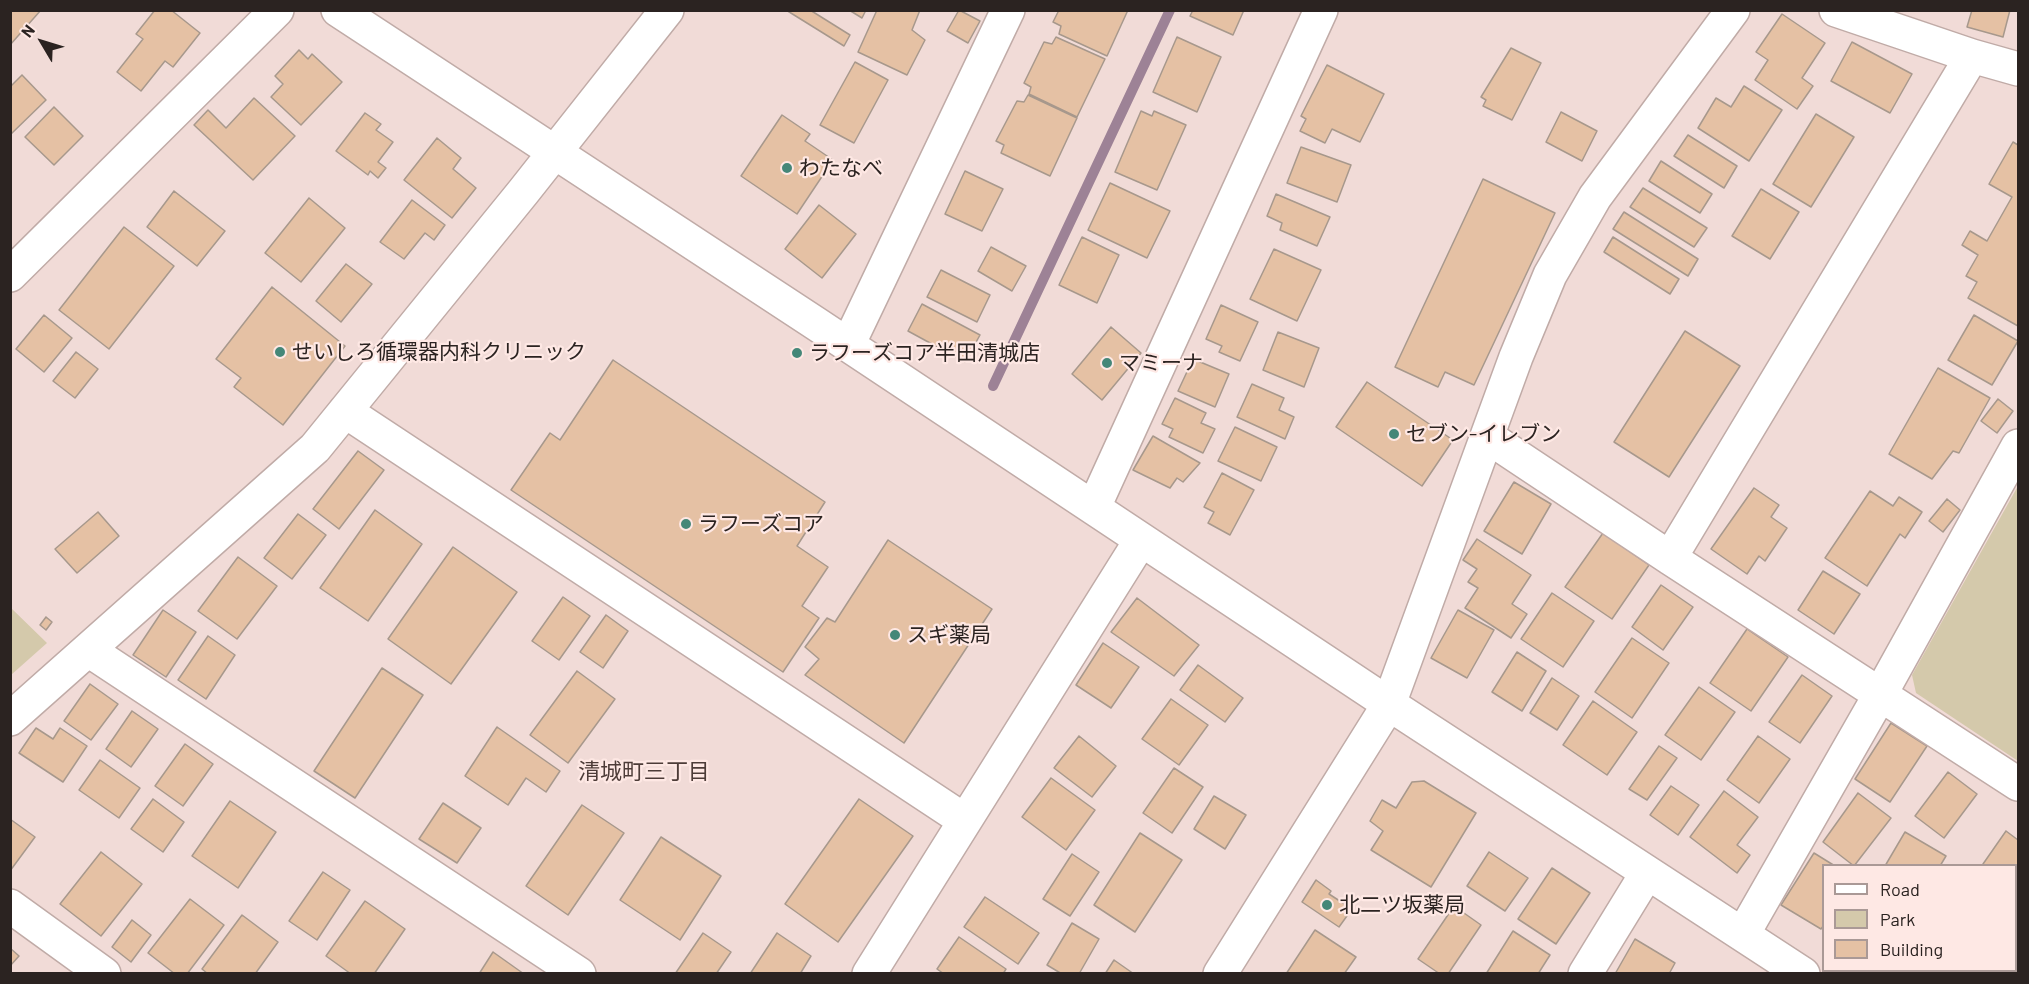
<!DOCTYPE html>
<html>
<head>
<meta charset="utf-8">
<style>
  body { margin:0 }
  #map { position:relative; width:2029px; height:984px; overflow:hidden; background:#f1dbd7; font-family:Barlow,sans-serif }
  canvas { display:block }
  .frame { position:absolute; inset:0; border:12px solid #2b2321; pointer-events:none }
  .legend { position:absolute; left:1822px; top:864px; width:195px; height:108px; box-sizing:border-box; background:#fee8e4; border:2px solid #aa9996; margin:0; padding:8px 10px; list-style:none; font-size:18px; color:#2b2321 }
  .legend li { display:flex; align-items:center; gap:12px; height:30px }
  .legend b { width:30px; border:2px solid #aa9996 }
  .north { position:absolute; left:12px; top:12px; width:60px; height:60px; -webkit-text-stroke:4px #fee8e4; paint-order:stroke; rotate:308deg; font-size:16px; font-weight:700; line-height:24px; text-align:center; color:#2b2321 }
  .north::after { content:''; display:block; margin:auto; width:21px; height:27px; background:#2b2321; clip-path:polygon(50% 0,100% 100%,50% 72%,0 100%) }
</style>
</head>
<body>
<div id="map">
<canvas width="2029" height="984"></canvas>
<div class="frame"></div>
<ul class="legend">
<li><b style="height:8px;background:#fff"></b>Road</li>
<li><b style="height:16px;background:#d4c9ab"></b>Park</li>
<li><b style="height:16px;background:#e5c1a4"></b>Building</li>
</ul>
<div class="north">N</div>
</div>
<script>
const ctx = document.querySelector('canvas').getContext('2d');
ctx.lineJoin = 'round';
function paint(path, color) { ctx.fillStyle = color; ctx.fill(path, 'evenodd'); }
const shape = rows => new Path2D(rows.map(r => 'M' + r).join(''));
function strokePath(path, color, width, dash) { ctx.strokeStyle = color; ctx.lineWidth = width; ctx.lineCap = dash ? 'butt' : 'round'; ctx.setLineDash(dash || []); ctx.stroke(path); }
function write(font, color, halo, rows, align = 'center') {
  ctx.font = font + ' Barlow,"Noto Sans JP",sans-serif'; ctx.lineWidth = 4.5; ctx.setLineDash([]); ctx.textBaseline = 'middle'; ctx.strokeStyle = halo; ctx.fillStyle = color; for (const [text, x, y, turn = 0] of rows) {
    ctx.save(); ctx.translate(x, y); ctx.rotate((+turn || 0) * Math.PI / 180); ctx.textAlign = isNaN(turn) ? turn : align; if (halo) ctx.strokeText(text, 0, 0); ctx.fillText(text, 0, 0); ctx.restore();
  }
}
paint(shape([
  [2018,486,2018,761,1916,693,1912,675],
  [10,607,47,643,11,675,10,675]
]), '#d4c9ab');
strokePath(shape([
  [993,386,1170,10]
]), '#9d8296', 10);
const building = shape([
  [10,10,41,10,10,45,10,10],
  [155,10,171,10,200,33,173,67,165,61,141,91,117,72,143,39,136,34,155,10],
  [786,10,810,10,850,35,844,46,786,10],
  [849,10,866,10,862,18,849,10],
  [877,10,920,10,912,30,925,40,907,75,858,52,877,10],
  [959,10,980,21,968,43,947,31,959,10],
  [1059,10,1128,10,1107,56,1059,34,1061,26,1053,22,1059,10],
  [1193,10,1244,10,1233,35,1190,16,1193,10],
  [1972,10,2010,10,2003,37,1967,27,1972,10],
  [1782,14,1825,43,1802,78,1813,86,1797,109,1755,80,1768,60,1756,52,1782,14],
  [1056,37,1105,59,1077,117,1029,94,1031,87,1024,83,1044,42,1052,44,1056,37],
  [1177,37,1221,57,1197,112,1153,92,1177,37],
  [1852,42,1912,74,1890,113,1831,81,1852,42],
  [1511,48,1541,63,1512,120,1483,106,1486,100,1481,97,1511,48],
  [299,50,308,59,312,54,342,82,301,125,271,97,283,84,275,76,299,50],
  [855,62,888,80,854,143,820,125,855,62],
  [1327,65,1384,94,1360,142,1332,129,1325,143,1300,131,1306,119,1301,116,1327,65],
  [22,75,46,100,10,135,10,87,22,75],
  [1744,86,1782,110,1749,161,1698,128,1716,98,1731,107,1744,86],
  [1028,95,1077,118,1050,176,1001,153,1004,145,996,141,1017,101,1024,102,1028,95],
  [254,98,295,136,253,180,194,125,208,110,226,128,254,98],
  [54,107,83,136,54,165,25,137,54,107],
  [1141,111,1152,116,1154,111,1186,125,1157,190,1115,172,1141,111],
  [1561,112,1597,131,1582,161,1546,142,1561,112],
  [365,113,381,124,376,130,393,142,378,162,386,168,378,178,370,171,368,175,336,151,365,113],
  [1816,114,1854,137,1811,207,1773,184,1816,114],
  [782,115,810,134,805,141,833,160,797,214,741,176,782,115],
  [1688,135,1737,166,1724,188,1674,156,1688,135],
  [437,138,461,158,453,169,476,188,452,218,404,180,437,138],
  [2013,142,2018,145,2018,326,1968,298,1977,282,1966,276,1978,255,1962,245,1970,231,1987,241,2012,197,1989,184,2013,142],
  [1301,147,1351,165,1337,202,1287,183,1301,147],
  [1661,161,1712,194,1700,213,1649,181,1661,161],
  [965,171,1003,189,982,231,945,214,965,171],
  [1483,179,1555,213,1474,385,1445,372,1438,387,1395,367,1483,179],
  [1110,183,1170,211,1147,258,1088,230,1110,183],
  [1643,188,1707,228,1694,247,1630,207,1643,188],
  [1761,189,1799,212,1770,259,1732,236,1761,189],
  [174,191,225,231,197,266,147,227,174,191],
  [1276,194,1330,217,1317,246,1280,230,1282,223,1267,216,1276,194],
  [309,198,345,228,301,282,265,253,309,198],
  [412,200,445,225,434,240,425,233,404,259,380,242,412,200],
  [819,205,856,234,822,278,785,249,819,205],
  [1624,212,1698,259,1688,276,1613,229,1624,212],
  [124,227,174,266,109,349,59,310,124,227],
  [1082,237,1119,255,1097,303,1059,285,1082,237],
  [1613,237,1679,279,1670,294,1604,252,1613,237],
  [991,247,1026,266,1012,291,978,271,991,247],
  [1274,249,1321,270,1297,321,1250,299,1274,249],
  [346,264,372,284,341,322,316,301,346,264],
  [941,270,990,295,977,322,927,297,941,270],
  [272,287,345,346,283,425,234,387,241,378,216,359,272,287],
  [922,304,980,335,965,362,908,331,922,304],
  [1221,305,1258,322,1240,361,1219,352,1222,346,1206,339,1221,305],
  [44,315,72,338,44,372,16,349,44,315],
  [1974,315,2018,341,1992,385,1948,360,1974,315],
  [1111,327,1141,353,1102,400,1072,374,1111,327],
  [1685,331,1740,366,1669,477,1614,442,1685,331],
  [1278,332,1319,348,1304,387,1263,370,1278,332],
  [76,352,98,369,75,398,53,381,76,352],
  [1193,359,1229,374,1215,407,1178,391,1193,359],
  [613,360,825,502,797,546,828,567,802,606,819,618,783,672,511,490,550,433,560,440,613,360],
  [1938,368,1990,398,1959,453,1953,451,1932,479,1889,454,1938,368],
  [1367,382,1453,440,1422,486,1336,427,1367,382],
  [1252,384,1284,398,1279,410,1294,417,1285,439,1237,417,1252,384],
  [1175,398,1206,413,1201,423,1215,429,1203,453,1169,437,1173,429,1162,424,1175,398],
  [1998,399,2013,411,1997,433,1981,421,1998,399],
  [1235,427,1277,447,1261,481,1218,461,1235,427],
  [1153,436,1200,463,1183,482,1177,478,1170,488,1133,470,1153,436],
  [358,451,384,470,339,529,313,509,358,451],
  [1222,473,1254,490,1230,535,1208,523,1214,512,1204,507,1222,473],
  [1514,482,1551,504,1522,554,1484,531,1514,482],
  [1754,488,1779,505,1771,517,1787,528,1765,561,1759,556,1747,574,1711,549,1754,488],
  [1870,491,1893,506,1899,497,1922,512,1905,538,1900,534,1867,586,1825,558,1870,491],
  [1947,499,1960,510,1943,532,1929,521,1947,499],
  [375,510,422,544,368,621,320,588,375,510],
  [98,512,119,536,77,573,55,549,98,512],
  [298,514,326,535,292,579,264,558,298,514],
  [1603,533,1649,565,1612,619,1565,587,1603,533],
  [1477,539,1531,575,1512,604,1527,614,1511,638,1465,608,1478,588,1468,582,1477,569,1463,560,1477,539],
  [888,540,992,609,904,743,805,675,819,659,805,647,827,618,835,622,888,540],
  [453,547,517,592,451,684,388,639,453,547],
  [238,557,277,586,237,639,198,611,238,557],
  [1823,571,1860,594,1834,634,1798,610,1823,571],
  [1661,585,1693,607,1663,650,1632,627,1661,585],
  [1552,593,1594,621,1563,667,1521,639,1552,593],
  [563,597,590,616,559,660,532,641,563,597],
  [1137,598,1199,645,1174,676,1111,632,1137,598],
  [163,610,196,632,166,677,133,655,163,610],
  [1458,610,1494,630,1467,678,1431,658,1458,610],
  [606,615,628,631,603,668,580,652,606,615],
  [46,617,52,622,46,630,40,625,46,617],
  [1747,629,1788,657,1751,711,1710,683,1747,629],
  [208,636,235,655,206,699,178,680,208,636],
  [1632,638,1669,663,1632,718,1595,692,1632,638],
  [1103,643,1139,667,1111,708,1076,685,1103,643],
  [1517,652,1546,671,1522,711,1492,692,1517,652],
  [1198,665,1243,698,1225,722,1180,690,1198,665],
  [382,668,423,695,355,798,314,771,382,668],
  [577,671,615,699,568,763,530,735,577,671],
  [1802,675,1832,696,1800,743,1769,722,1802,675],
  [1552,678,1579,696,1557,730,1530,713,1552,678],
  [90,684,118,704,91,740,64,721,90,684],
  [1699,687,1735,712,1701,760,1665,735,1699,687],
  [1171,699,1208,725,1179,765,1142,739,1171,699],
  [1593,701,1637,732,1607,775,1563,745,1593,701],
  [132,711,158,729,131,767,106,749,132,711],
  [1891,723,1927,746,1890,802,1855,779,1891,723],
  [497,727,560,771,546,792,526,778,508,805,465,776,497,727],
  [36,728,53,739,60,728,87,746,63,782,19,753,36,728],
  [1079,736,1116,766,1092,797,1054,768,1079,736],
  [1758,736,1790,759,1759,803,1727,780,1758,736],
  [185,744,213,764,183,806,155,786,185,744],
  [1659,746,1677,758,1647,800,1629,789,1659,746],
  [100,760,140,788,119,818,79,790,100,760],
  [1174,768,1203,787,1172,833,1143,813,1174,768],
  [1948,772,1977,794,1944,838,1915,816,1948,772],
  [1051,778,1095,810,1066,850,1022,817,1051,778],
  [1424,781,1476,813,1431,887,1371,850,1383,831,1370,821,1382,800,1396,808,1412,782,1424,781],
  [1671,786,1699,805,1678,835,1650,815,1671,786],
  [1724,791,1758,817,1737,845,1750,855,1737,873,1690,837,1724,791],
  [1858,793,1891,818,1854,866,1823,842,1858,793],
  [1214,796,1246,815,1225,849,1194,829,1214,796],
  [153,799,184,822,163,852,131,829,153,799],
  [859,799,913,836,838,942,785,904,859,799],
  [230,801,276,832,238,888,192,856,230,801],
  [443,803,481,828,457,863,419,839,443,803],
  [582,805,624,833,568,915,526,886,582,805],
  [10,819,35,837,10,871,10,819],
  [2006,831,2018,840,2018,881,2016,885,2016,866,1986,866,1983,864,2006,831],
  [1905,832,1946,856,1940,866,1885,866,1905,832],
  [1140,833,1182,860,1135,932,1094,905,1140,833],
  [661,837,721,876,680,940,620,900,661,837],
  [101,852,142,884,101,936,60,904,101,852],
  [1489,852,1528,878,1505,911,1467,886,1489,852],
  [1814,853,1835,866,1824,866,1824,925,1821,929,1781,905,1814,853],
  [1072,854,1099,872,1070,916,1043,899,1072,854],
  [1552,868,1590,893,1556,944,1518,919,1552,868],
  [323,872,350,890,317,940,289,921,323,872],
  [1316,880,1331,891,1329,894,1352,909,1339,927,1302,902,1316,880],
  [985,897,1039,933,1018,964,964,927,985,897],
  [190,899,224,925,187,974,175,974,148,953,190,899],
  [365,901,405,929,374,974,351,974,326,956,365,901],
  [1454,906,1481,925,1448,974,1440,974,1418,959,1454,906],
  [242,915,278,942,255,974,208,974,202,969,242,915],
  [132,920,151,935,131,962,112,947,132,920],
  [1072,923,1099,939,1079,974,1062,974,1047,965,1072,923],
  [2017,928,2018,930,2018,974,2000,974,1996,970,2016,970,2017,928],
  [1315,930,1356,957,1344,974,1286,974,1315,930],
  [1513,931,1550,955,1538,974,1486,974,1513,931],
  [703,933,731,952,716,974,675,974,703,933],
  [777,933,811,956,800,974,750,974,777,933],
  [959,937,1006,969,1003,974,944,974,937,969,959,937],
  [1635,939,1675,963,1669,974,1615,974,1635,939],
  [10,948,19,956,10,966,10,948],
  [493,952,524,974,479,974,493,952],
  [1114,960,1134,974,1105,974,1114,960],
  [1901,970,1939,970,1937,974,1899,974,1901,970]
]);
paint(building, '#e5c1a4');
strokePath(building, '#a7988c', 1.5);
const minor = shape([
  [338,10,815,323,1389,704,1803,974],
  [1836,10,1972,56,2018,69],
  [10,275,277,10],
  [848,345,1008,10],
  [345,411,964,820],
  [1488,437,1670,558,2018,784],
  [1094,507,1321,10],
  [1670,558,1972,56],
  [90,651,579,974],
  [10,719,315,448,524,191,667,10],
  [10,906,104,974],
  [1743,934,1881,693,2018,446],
  [869,974,1141,540],
  [1220,974,1389,704,1516,357,1550,275,1595,197,1733,10],
  [1585,974,1647,873]
]);
strokePath(minor, '#c0aba7', 36);
strokePath(minor, '#fff', 33);
for (const [x, y, r, color] of [
  [787,168,6,"#458778"],
  [280,352,6,"#458778"],
  [797,353,6,"#458778"],
  [1107,363,6,"#458778"],
  [1394,434,6,"#458778"],
  [686,524,6,"#458778"],
  [895,635,6,"#458778"],
  [1327,905,6,"#458778"]
]) { const dot = new Path2D(); dot.arc(x, y, r, 0, 2 * Math.PI); ctx.fillStyle = color; ctx.fill(dot); strokePath(dot, '#fee8e4', 2); }
write('21px', '#2b2321', '#fee8e4', [
  ["わたなべ",799,168],
  ["せいしろ循環器内科クリニック",292,352],
  ["ラフーズコア半田清城店",809,353],
  ["マミーナ",1119,363],
  ["セブン-イレブン",1406,434],
  ["ラフーズコア",698,524],
  ["スギ薬局",907,635],
  ["北二ツ坂薬局",1339,905]
], 'left');
write('22px', '#4d3c38', '#fee8e4', [
  ["清城町三丁目",644,772]
]);
</script>
</body>
</html>
